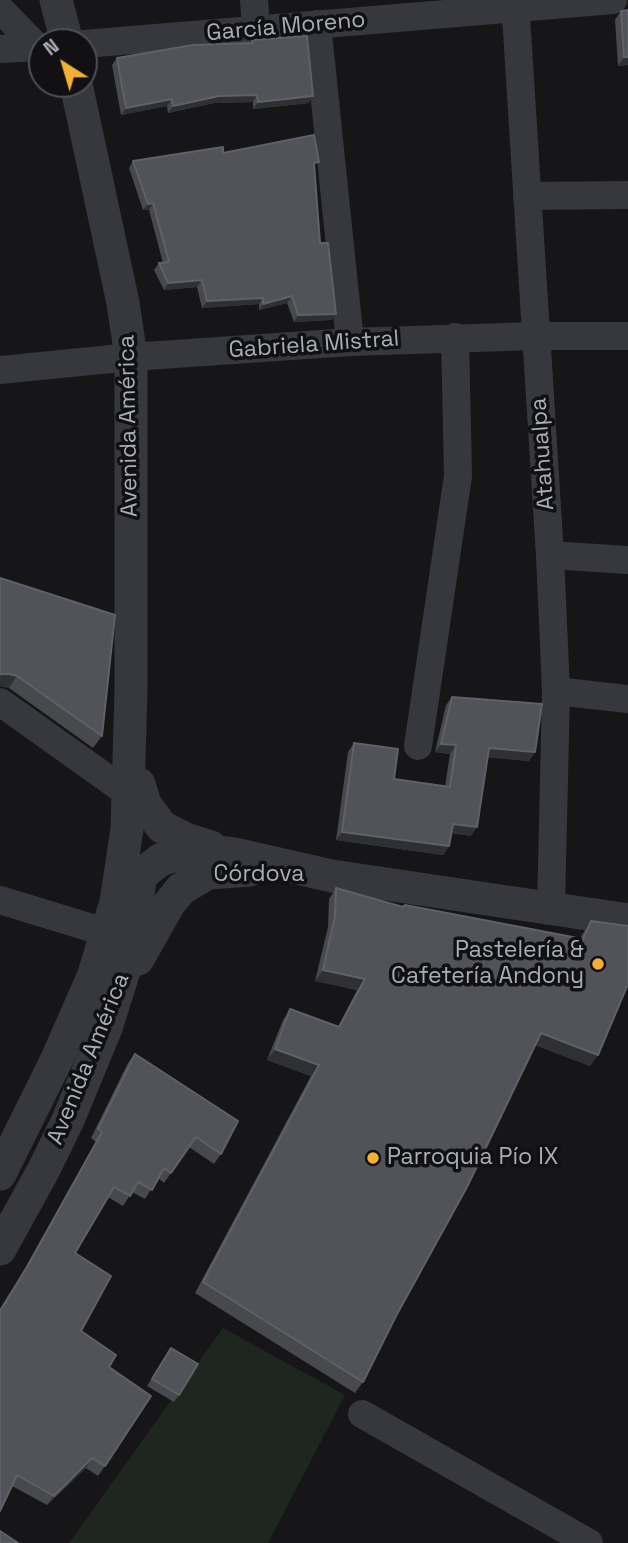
<!DOCTYPE html>
<html>
<head>
<meta charset="utf-8">
<style>
  body { margin:0 }
  #map { position:relative; width:628px; height:1543px; overflow:hidden; background:#161618; font-family:"Space Grotesk",sans-serif }
  canvas { display:block }
  .north { position:absolute; left:28px; top:28px; width:70px; height:70px; box-sizing:border-box; background:#111113; border:2px solid #4d4f55; border-radius:50%; rotate:323deg; font-size:19px; font-weight:700; line-height:28px; text-align:center; color:#a8adb8 }
  .north::after { content:''; display:block; margin:auto; width:24px; height:32px; background:#f2b134; clip-path:polygon(50% 0,100% 100%,50% 72%,0 100%) }
</style>
</head>
<body>
<div id="map">
<canvas width="628" height="1543"></canvas>
<div class="north">N</div>
</div>
<script>
const ctx = document.querySelector('canvas').getContext('2d');
ctx.lineJoin = 'round';
function paint(path, color) { ctx.fillStyle = color; ctx.fill(path, 'evenodd'); }
const shape = rows => new Path2D(rows.map(r => 'M' + r).join(''));
function strokePath(path, color, width, dash) { ctx.strokeStyle = color; ctx.lineWidth = width; ctx.lineCap = dash ? 'butt' : 'round'; ctx.setLineDash(dash || []); ctx.stroke(path); }
function write(font, color, halo, rows, align = 'center') {
  ctx.font = font + ' "Space Grotesk",sans-serif'; ctx.lineWidth = 7; ctx.setLineDash([]); ctx.textBaseline = 'middle'; ctx.strokeStyle = halo; ctx.fillStyle = color; for (const [text, x, y, turn = 0] of rows) {
    ctx.save(); ctx.translate(x, y); ctx.rotate((+turn || 0) * Math.PI / 180); ctx.textAlign = isNaN(turn) ? turn : align; if (halo) ctx.strokeText(text, 0, 0); ctx.fillText(text, 0, 0); ctx.restore();
  }
}
paint(shape([
  [223,1328,345,1395,268,1543,69,1543]
]), '#1e261f');
strokePath(shape([
  [254,0,256,29],
  [515,0,550,555,556,691,551,908],
  [0,9,37,47],
  [317,24,350,342],
  [84,44,613,0],
  [0,49,42,47],
  [527,196,628,195],
  [0,370,131,357,350,342,536,336,628,336],
  [550,555,628,560],
  [556,691,628,699],
  [0,702,129,794],
  [418,746,458,476,455,337],
  [0,900,108,933],
  [362,1414,589,1543]
]), '#37383d', 28);
strokePath(shape([
  [56,0,67,42],
  [139,784,145,804,162,827,186,839,211,847],
  [129,894,141,875,160,860,184,852,208,851,235,854,332,876,628,920],
  [138,959,169,904,181,889,208,873,250,870],
  [0,1174,57,1059,93,977,116,902,127,829,131,690,131,357,123,303,76,84],
  [0,1249,43,1171,68,1120,106,1028,129,955,141,874]
]), '#37383d', 33);
paint(shape([
  [621,11,628,65,618,66,615,20],
  [252,40,309,103,253,109,253,102,214,103,168,113,167,106,121,115,112,65,117,58,251,43],
  [223,153,315,169,320,243,336,314,331,320,294,322,287,303,259,310,259,304,202,308,197,287,164,290,154,270,159,263,163,263,149,210,143,210,129,168,133,161],
  [0,578,102,736,93,748,9,688,0,686],
  [452,697,535,752,529,761,487,757,471,836,451,833,449,846,443,855,336,840,348,752,354,743,394,779,445,786,450,754,435,752,446,705],
  [336,888,403,907,580,938,591,921,598,1055,590,1066,535,1045,363,1382,355,1393,195,1293,311,1076,267,1060,283,1020,290,1009,338,1027,357,990,315,981,328,927,329,899],
  [135,1054,221,1154,214,1164,189,1147,164,1183,158,1178,145,1199,132,1192,123,1206,108,1197,75,1253,81,1331,109,1367,105,1466,98,1476,86,1468,47,1505,12,1486,0,1511,0,1309,20,1277,96,1142,91,1138,128,1063],
  [171,1348,179,1395,174,1402,147,1386]
]), '#47494d');
paint(shape([
  [624,57,628,57,628,65,618,66],
  [257,95,253,102,214,103,168,113,173,106,219,96],
  [313,96,309,103,253,109,258,102],
  [172,99,167,106,121,115,126,108],
  [153,203,149,210,143,210,148,204],
  [202,280,197,287,164,290,168,283],
  [292,296,287,303,259,310,263,304],
  [263,298,259,304,202,308,207,301],
  [336,314,331,320,294,322,298,315],
  [9,674,17,676,9,688,0,686,0,677,1,675],
  [441,744,456,745,450,754,435,752],
  [489,748,535,752,529,761,483,757],
  [453,824,477,827,471,836,447,832],
  [342,832,449,846,443,855,336,840],
  [323,970,365,979,357,990,315,981],
  [541,1033,598,1055,590,1066,533,1044],
  [275,1049,319,1065,311,1076,267,1060],
  [92,1458,86,1468,47,1505,54,1496]
]), '#2f3033');
const building = shape([
  [628,10,628,57,624,57,621,11,628,10],
  [307,36,313,96,258,102,257,95,219,96,173,106,172,99,126,108,117,58,193,45,253,43,252,40,307,36],
  [314,135,319,162,314,163,320,243,328,243,336,314,298,315,292,296,263,304,263,298,207,301,202,280,168,283,159,263,169,262,153,203,148,204,133,161,223,147,223,153,314,135],
  [0,578,115,615,102,736,17,676,9,674,0,674,0,578],
  [452,697,542,704,535,752,489,748,477,827,453,824,449,846,342,832,354,743,398,749,394,779,450,787,456,745,441,744,452,697],
  [336,888,403,907,405,905,583,939,591,921,628,926,628,984,598,1055,541,1033,467,1187,396,1316,363,1382,203,1282,319,1065,275,1049,290,1009,339,1027,365,979,323,970,335,916,336,888],
  [135,1054,238,1121,221,1154,196,1137,171,1173,164,1168,152,1190,138,1182,130,1196,114,1187,75,1253,111,1276,81,1331,116,1355,109,1367,151,1396,105,1466,92,1458,54,1496,17,1475,0,1511,0,1311,27,1267,102,1132,98,1129,135,1054],
  [171,1348,198,1364,179,1395,152,1379,171,1348],
  [0,1531,18,1543,0,1543,0,1531]
]);
paint(building, '#525359');
strokePath(building, '#5f6168', 2);
for (const [x, y, r, color] of [
  [598,964,7,"#f2b134"],
  [373,1158,7,"#f2b134"]
]) { const dot = new Path2D(); dot.arc(x, y, r, 0, 2 * Math.PI); ctx.fillStyle = color; ctx.fill(dot); strokePath(dot, '#111113', 2.5); }
write('23px', '#a8adb8', '#111113', [
  ["García Moreno",286,27,-5],
  ["Gabriela Mistral",314,345,-4],
  ["Avenida América",129,426,-91],
  ["Atahualpa",543,454,-94],
  ["Córdova",259,875],
  ["Avenida América",89,1059,-68]
]);
write('23px', '#a8adb8', '#111113', [
  ["Pastelería &",584,951],
  ["Cafetería Andony",584,977],
  ["Parroquia Pío IX",387,1158,"left"]
], 'right');
</script>
</body>
</html>
